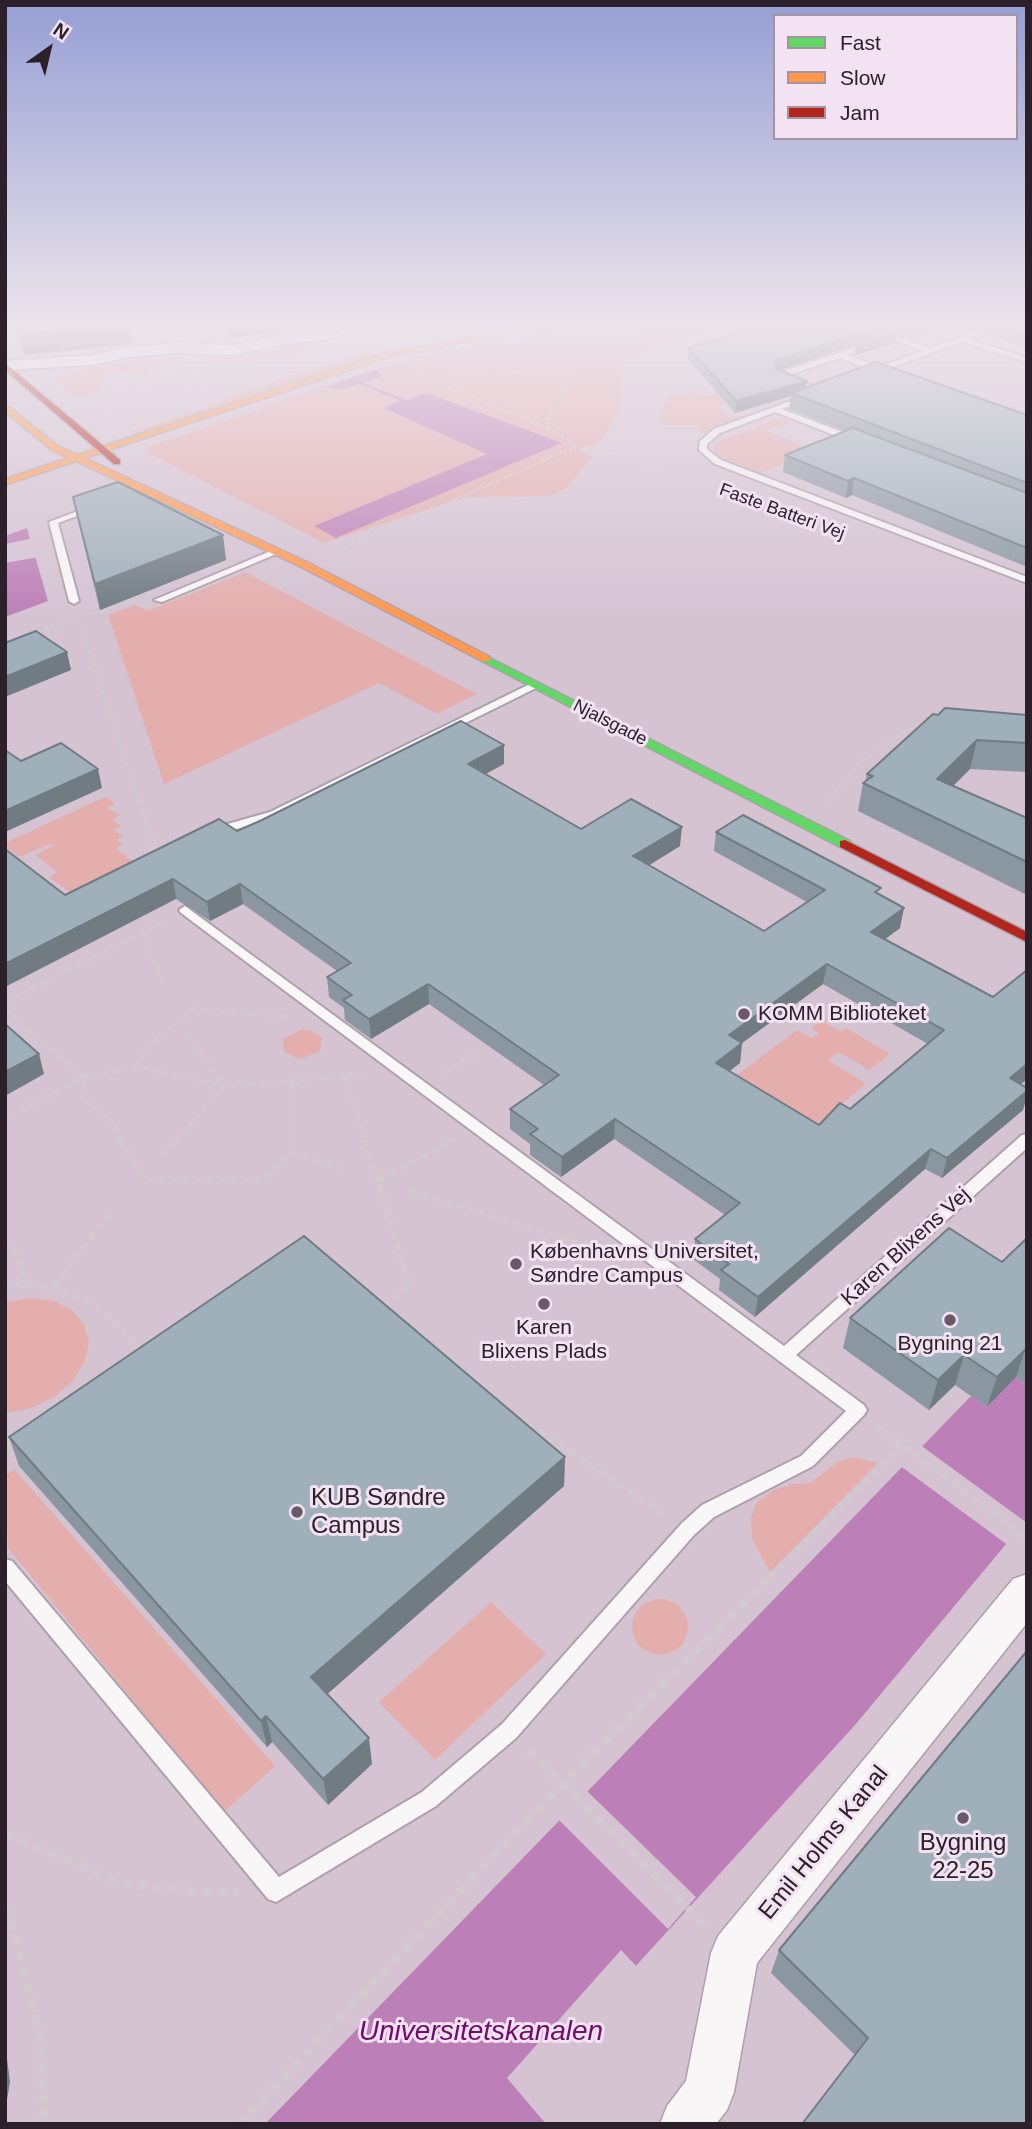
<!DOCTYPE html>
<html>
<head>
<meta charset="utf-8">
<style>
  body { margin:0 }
  #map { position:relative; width:1032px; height:2129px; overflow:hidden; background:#d5c3d2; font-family:Helvetica,sans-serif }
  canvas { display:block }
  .frame { position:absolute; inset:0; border:7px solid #2c202a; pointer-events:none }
  .legend { position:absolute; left:773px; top:14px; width:245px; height:126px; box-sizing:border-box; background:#f3e2f1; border:2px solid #a394a1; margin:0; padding:9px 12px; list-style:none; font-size:21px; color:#2c202a }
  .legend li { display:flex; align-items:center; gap:14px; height:35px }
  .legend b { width:35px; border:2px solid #a394a1 }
  .north { position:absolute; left:14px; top:14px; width:70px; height:70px; -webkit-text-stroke:5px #f3e2f1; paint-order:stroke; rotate:34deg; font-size:19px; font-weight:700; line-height:28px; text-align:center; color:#2c202a }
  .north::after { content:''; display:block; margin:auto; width:24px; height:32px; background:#2c202a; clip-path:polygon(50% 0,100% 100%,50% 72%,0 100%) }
</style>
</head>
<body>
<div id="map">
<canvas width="1032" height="2129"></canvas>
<div class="frame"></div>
<ul class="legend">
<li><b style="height:9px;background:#63d668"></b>Fast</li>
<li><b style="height:9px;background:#ff974d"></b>Slow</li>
<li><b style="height:9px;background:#b3261e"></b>Jam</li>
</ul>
<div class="north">N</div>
</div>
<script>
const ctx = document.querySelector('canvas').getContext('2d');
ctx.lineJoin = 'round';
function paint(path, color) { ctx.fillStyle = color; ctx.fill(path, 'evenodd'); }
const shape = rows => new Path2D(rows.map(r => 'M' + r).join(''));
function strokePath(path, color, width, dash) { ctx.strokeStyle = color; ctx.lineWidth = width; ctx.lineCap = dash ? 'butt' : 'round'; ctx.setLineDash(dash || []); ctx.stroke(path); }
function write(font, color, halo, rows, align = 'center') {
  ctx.font = font + ' Helvetica,sans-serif'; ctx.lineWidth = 6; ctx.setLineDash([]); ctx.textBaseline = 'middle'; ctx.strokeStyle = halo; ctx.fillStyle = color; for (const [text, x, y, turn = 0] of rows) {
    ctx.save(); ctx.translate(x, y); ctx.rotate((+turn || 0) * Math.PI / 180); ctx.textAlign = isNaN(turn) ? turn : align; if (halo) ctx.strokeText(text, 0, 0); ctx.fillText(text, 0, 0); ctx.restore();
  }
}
paint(shape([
  [693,324,731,324,624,358,619,412,602,440,579,450,593,457,565,489,550,496,467,497,324,543,146,452,146,447,323,387,339,390,359,384,401,402,384,409,488,454,314,526,336,538,561,443,407,400,363,382,382,375,377,369,433,353,480,345],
  [350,341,284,356,268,355,241,363,210,360,205,357,231,353,239,358,290,347],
  [369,351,374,355,135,434,131,432,210,406,227,397],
  [176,356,177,360,151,368,143,375,125,372,107,376,101,380,100,387,104,388,89,396,72,397,54,380,93,366,101,369,135,360],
  [693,392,708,397,718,393,726,403,719,406,726,417,733,414,741,419,704,433,700,433,696,425,665,425,661,421,662,410,671,396],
  [781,418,790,422,767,431,816,451,760,473,724,459,714,450,714,444,721,440],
  [245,572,477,694,437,714,379,683,164,784,108,615,135,605,148,611],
  [105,797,115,803,107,808,120,815,112,820,122,826,114,830,124,836,117,840,123,845,116,849,140,866,77,898,49,877,57,872,36,855,53,846,50,844,19,857,5,846,5,843],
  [821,1020,841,1032,846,1028,890,1054,869,1070,839,1052,828,1060,866,1084,816,1125,737,1075,797,1030,812,1038,819,1033,811,1028],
  [300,1030,313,1031,322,1038,320,1051,301,1059,284,1052,283,1039],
  [32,1298,54,1301,72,1310,84,1324,89,1342,85,1361,73,1381,54,1397,31,1408,5,1413,5,1302],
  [853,1457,878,1463,770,1572,752,1539,751,1518,756,1503,774,1490,792,1484,810,1483,839,1461],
  [14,1469,275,1766,224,1812,8,1548,5,1476],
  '632 1627a28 28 0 1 1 56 0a28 28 0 1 1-56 0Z',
  [491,1602,546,1654,435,1760,379,1702]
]), '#e4aead');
paint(shape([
  [377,369,382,376,364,383,407,400,426,393,562,443,336,538,314,526,487,454,383,408,400,401,359,384,339,390,324,387],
  [27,528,48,601,5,617,5,536],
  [1016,1377,1027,1385,1027,1519,855,1725,574,2034,646,2124,265,2124,971,1396,987,1407]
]), '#bc7fb7');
paint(shape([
  [34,538,39,557,5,563,5,544],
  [919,1444,1027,1523,1009,1546,899,1465],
  [587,1791,696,1897,668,1929,559,1820],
  [621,1950,637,1967,575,2033,653,2119,649,2124,546,2124,507,2078]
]), '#d5c3d2');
strokePath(shape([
  [319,324,325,329]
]), '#b3a2b0', 17, [17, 9]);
const lane = shape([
  [757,324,767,324,711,342,704,340,757,324],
  [851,324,860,324,930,348,997,324,1005,324,968,339,1027,358,1027,362,962,342,871,375,867,373,872,370,840,358,786,376,823,390,824,392,820,394,776,378,776,374,872,342,876,344,875,346,847,355,879,367,923,351,851,324],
  [807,395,810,395,810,399,782,409,858,438,858,442,852,442,775,412,720,433,707,444,707,449,721,460,1027,577,1027,583,715,464,699,450,700,441,714,429,807,395],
  [91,506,98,508,58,523,79,601,74,604,69,601,49,522,91,506],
  [273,550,281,552,162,602,154,600,273,550],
  [534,682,539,685,538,687,278,816,228,832,222,828,224,825,270,812,534,682],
  [185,906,784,1346,1022,1135,1027,1134,1027,1148,796,1355,864,1405,867,1410,864,1415,813,1466,714,1517,694,1535,516,1738,436,1806,276,1902,268,1899,5,1581,5,1559,12,1561,279,1877,422,1792,502,1724,682,1523,702,1505,801,1456,846,1411,181,913,179,910,185,906]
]);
const street = shape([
  [332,330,340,335,337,338,274,346,235,355,178,353,127,357,93,365,5,370,8,361,93,355,127,347,178,343,235,345,274,336,332,330],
  [1027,1574,1027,1623,757,1963,734,2092,727,2110,716,2124,660,2124,667,2106,686,2081,711,1953,718,1936,1013,1579,1027,1574]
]);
const fast = shape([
  [486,656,850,841,852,844,850,847,840,847,482,661,480,659,486,656]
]);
const slow = shape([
  [587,324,611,324,485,338,385,358,85,458,309,563,490,657,490,661,482,661,301,567,76,461,5,485,5,479,68,458,52,450,5,412,5,404,58,446,77,455,380,354,485,334,587,324]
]);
const jam = shape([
  [5,363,120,460,120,464,114,464,5,370,5,363],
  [845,840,1027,932,1027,942,840,847,840,841,845,840]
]);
strokePath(lane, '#ada0ac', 4);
strokePath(street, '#ada0ac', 3);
strokePath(fast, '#ada0ac', 3);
strokePath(slow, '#ada0ac', 3);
strokePath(jam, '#ada0ac', 3);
strokePath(shape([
  [355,330,395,327],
  [562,350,569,370,566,387,548,414,548,428,569,439,574,447],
  [195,373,196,388],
  [416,374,548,428],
  [428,378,569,370],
  [138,402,162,400,210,384],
  [90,404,112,391,153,383],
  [105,416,138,402,153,383,170,373],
  [377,534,574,447,622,455,763,505]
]), '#d1cbcf', 2.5, [2.5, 2.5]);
strokePath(shape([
  [338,551,381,532],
  [92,614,140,599],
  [78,617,139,801],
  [32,635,67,621],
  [42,641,56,636,46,629],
  [824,801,836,793,859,764,884,743,926,722]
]), '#d1cbcf', 3.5, [3.5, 3.5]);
strokePath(shape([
  [139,799,157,854],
  [824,801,827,799],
  [142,932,165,988],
  [5,1002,167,920],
  [5,1009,83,1077,5,1119],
  [136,1067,150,1045,193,1009,288,1017],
  [444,1073,476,1053],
  [345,1076,366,1141],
  [292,1082,293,1141],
  [121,1141,112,1121,85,1101,83,1077,136,1067,224,1087,363,1074],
  [176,1141,224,1087,188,1035],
  [451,1141,454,1140]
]), '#d1cbcf', 4.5, [5, 5]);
strokePath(shape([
  [119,1140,146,1179,263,1180,293,1153],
  [293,1140,293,1153,341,1168],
  [365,1140,378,1181],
  [163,1156,177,1140],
  [411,1191,594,1247],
  [5,1239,16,1253,27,1285],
  [54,1286,113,1209],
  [5,1288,13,1284,54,1287,96,1305,142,1350],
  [384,1306,410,1287,378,1181,454,1140],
  [519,1418,666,1515],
  [876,1425,1027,1538],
  [5,1446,16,1439],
  [771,1576,901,1446]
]), '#d1cbcf', 5, [6, 6]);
strokePath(shape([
  [528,1750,706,1926],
  [5,1833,120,1883,209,1893,239,1892],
  [5,1907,10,1915,41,2040,43,2124],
  [239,2124,562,1784,773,1574]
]), '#d1cbcf', 7, [8, 8]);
paint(lane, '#f9f6f8');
paint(street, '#f9f6f8');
paint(fast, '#63d668');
paint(slow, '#ff974d');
paint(jam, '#b3261e');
paint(shape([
  [14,324,129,324,132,344,24,355],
  [222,324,280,324,281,333,230,337],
  [764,324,950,324,908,338,896,334,895,343,855,355,856,344,779,370,806,388,1027,415,1027,567,852,495,846,498,783,472,785,455,846,431,789,409,791,396,735,413,688,359,689,348],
  [951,324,1027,324,1027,348,986,335,987,326,972,331],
  [73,497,226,560,100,610,78,522],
  [938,715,1027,715,1027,772,970,769,953,786,1027,818,1027,895,858,811,863,783,865,782,867,774],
  [504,764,486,774,581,829,680,846,649,865,764,931,807,902,714,851,716,832,879,895,900,928,885,939,993,997,1027,970,1027,1079,1021,1084,1023,1110,942,1178,925,1169,755,1317,719,1290,720,1279,693,1259,695,1239,725,1215,614,1139,561,1177,530,1155,530,1144,510,1129,510,1109,544,1085,429,1004,371,1039,345,1020,344,1008,329,997,327,977,337,971,243,904,210,921,176,899,65,895,237,831],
  [823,984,928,1044,850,1109,819,1125,730,1071,740,1063,742,1043],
  [1027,1238,1027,1385,1016,1377,987,1407,955,1385,929,1410,843,1348,850,1318,1002,1262],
  [9,1437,565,1457,564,1486,327,1694,372,1764,328,1805,272,1742,267,1747,19,1466],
  [779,1950,1027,2124,855,2055,771,1973]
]), '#8a97a0');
paint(shape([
  [113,324,129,324,132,344,24,355,20,333],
  [229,324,280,324,281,333,230,337],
  [360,324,378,324,360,325],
  [921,324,950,324,908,338,910,328],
  [973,324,997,324,988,324,987,326,972,331],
  [873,329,871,340,896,332,895,343,855,355,856,344,775,372,776,360],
  [807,381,806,392,791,393,791,396,735,413,736,401],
  [854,478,852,495,846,498,848,481],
  [223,535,226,560,100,610,95,584],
  [67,652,71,670,5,697,5,677],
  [977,740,970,769,932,807,937,779],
  [504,745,504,764,468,783,468,764],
  [98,769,102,788,5,832,5,811],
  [682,827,680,846,632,876,633,856],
  [173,879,176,899,5,987,5,964],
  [240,884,243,904,210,921,207,902],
  [904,908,900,928,868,952,871,932],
  [827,964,823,984,742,1043,740,1063,713,1083,716,1063,729,1035],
  [428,984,429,1004,371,1039,369,1019],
  [39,1054,44,1074,5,1096,5,1072],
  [1027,1064,1027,1079,1004,1098,1010,1078],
  [1027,1091,1027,1097,1023,1110,942,1178,947,1158],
  [615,1119,614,1139,561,1177,562,1157],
  [931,1149,925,1169,755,1317,758,1297],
  [1026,1347,1016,1377,987,1407,997,1377],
  [964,1355,955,1385,929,1410,938,1380],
  [565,1457,564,1486,316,1704,311,1677],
  [266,1716,272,1742,267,1747,261,1721],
  [369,1738,372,1764,328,1805,323,1779],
  [5,2043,10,2082,5,2112]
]), '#707b82');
const building = shape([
  [17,324,113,324,20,333,17,324],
  [764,324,876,324,896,332,857,344,879,336,880,332,873,329,776,360,776,369,807,381,736,401,689,348,764,324],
  [899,324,921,324,910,328,899,324],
  [988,324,1027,324,1027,336,988,324],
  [876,362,1027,415,1027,483,791,393,876,362],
  [853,428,1027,493,1027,548,854,478,848,481,785,455,853,428],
  [118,482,223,535,95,584,73,497,118,482],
  [36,631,67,652,5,677,5,643,36,631],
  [945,708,1027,715,1027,743,977,740,937,779,1027,818,1027,862,863,783,873,776,867,774,933,714,938,715,945,708],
  [461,721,504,745,468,764,581,829,631,799,682,827,633,856,764,931,825,890,716,832,743,815,881,888,875,892,904,908,871,932,993,997,1027,970,1027,1064,1010,1078,1027,1088,1027,1091,947,1158,931,1149,758,1297,721,1270,729,1264,695,1239,740,1203,615,1119,562,1157,530,1134,538,1129,510,1109,559,1075,428,984,369,1019,343,1000,352,995,327,977,351,963,240,884,207,902,173,879,5,964,5,849,65,895,219,819,237,831,262,820,461,721],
  [827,964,944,1030,850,1109,840,1103,819,1125,716,1063,742,1043,729,1035,827,964],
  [61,743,98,769,5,811,5,750,21,761,61,743],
  [5,1024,39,1054,5,1072,5,1024],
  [949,1228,1002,1262,1027,1238,1027,1348,997,1377,964,1355,938,1380,850,1318,949,1228],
  [304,1236,565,1457,311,1677,369,1738,323,1779,266,1716,261,1721,9,1437,304,1236],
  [1027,1651,1027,2124,802,2124,868,2038,779,1950,1027,1651]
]);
paint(building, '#a0b0ba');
strokePath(building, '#707b82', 2);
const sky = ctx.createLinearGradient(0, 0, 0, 622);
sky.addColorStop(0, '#969fd4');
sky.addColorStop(0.52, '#ece4eb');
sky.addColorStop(1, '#ece4eb00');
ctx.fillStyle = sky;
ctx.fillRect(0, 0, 1032, 622);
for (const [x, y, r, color] of [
  [744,1014,7,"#675965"],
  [516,1264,7,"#675965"],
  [544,1304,7,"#675965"],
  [950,1320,7,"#675965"],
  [297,1512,7,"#675965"],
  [963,1818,7,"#675965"]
]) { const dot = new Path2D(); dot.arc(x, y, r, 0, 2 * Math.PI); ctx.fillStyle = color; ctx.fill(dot); strokePath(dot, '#f3e2f1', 2.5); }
write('18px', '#2c202a', '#f3e2f1', [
  ["Faste Batteri Vej",782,512,20],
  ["Njalsgade",610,723,27]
]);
write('21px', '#2c202a', '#f3e2f1', [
  ["KOMM Biblioteket",758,1014],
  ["Københavns Universitet,",530,1252],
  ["Søndre Campus",530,1276],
  ["Karen",544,1328,"center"],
  ["Blixens Plads",544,1352,"center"],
  ["Bygning 21",950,1344,"center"]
], 'left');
write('21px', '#2c202a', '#f3e2f1', [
  ["Karen Blixens Vej",906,1247,-42]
]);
write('24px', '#2c202a', '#f3e2f1', [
  ["KUB Søndre",311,1498],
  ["Campus",311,1526],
  ["Bygning",963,1843,"center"],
  ["22-25",963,1871,"center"]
], 'left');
write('24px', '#2c202a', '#f3e2f1', [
  ["Emil Holms Kanal",824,1843,-51]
]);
write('italic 28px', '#720a6f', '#f3e2f1', [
  ["Universitetskanalen",481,2032]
]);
</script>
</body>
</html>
